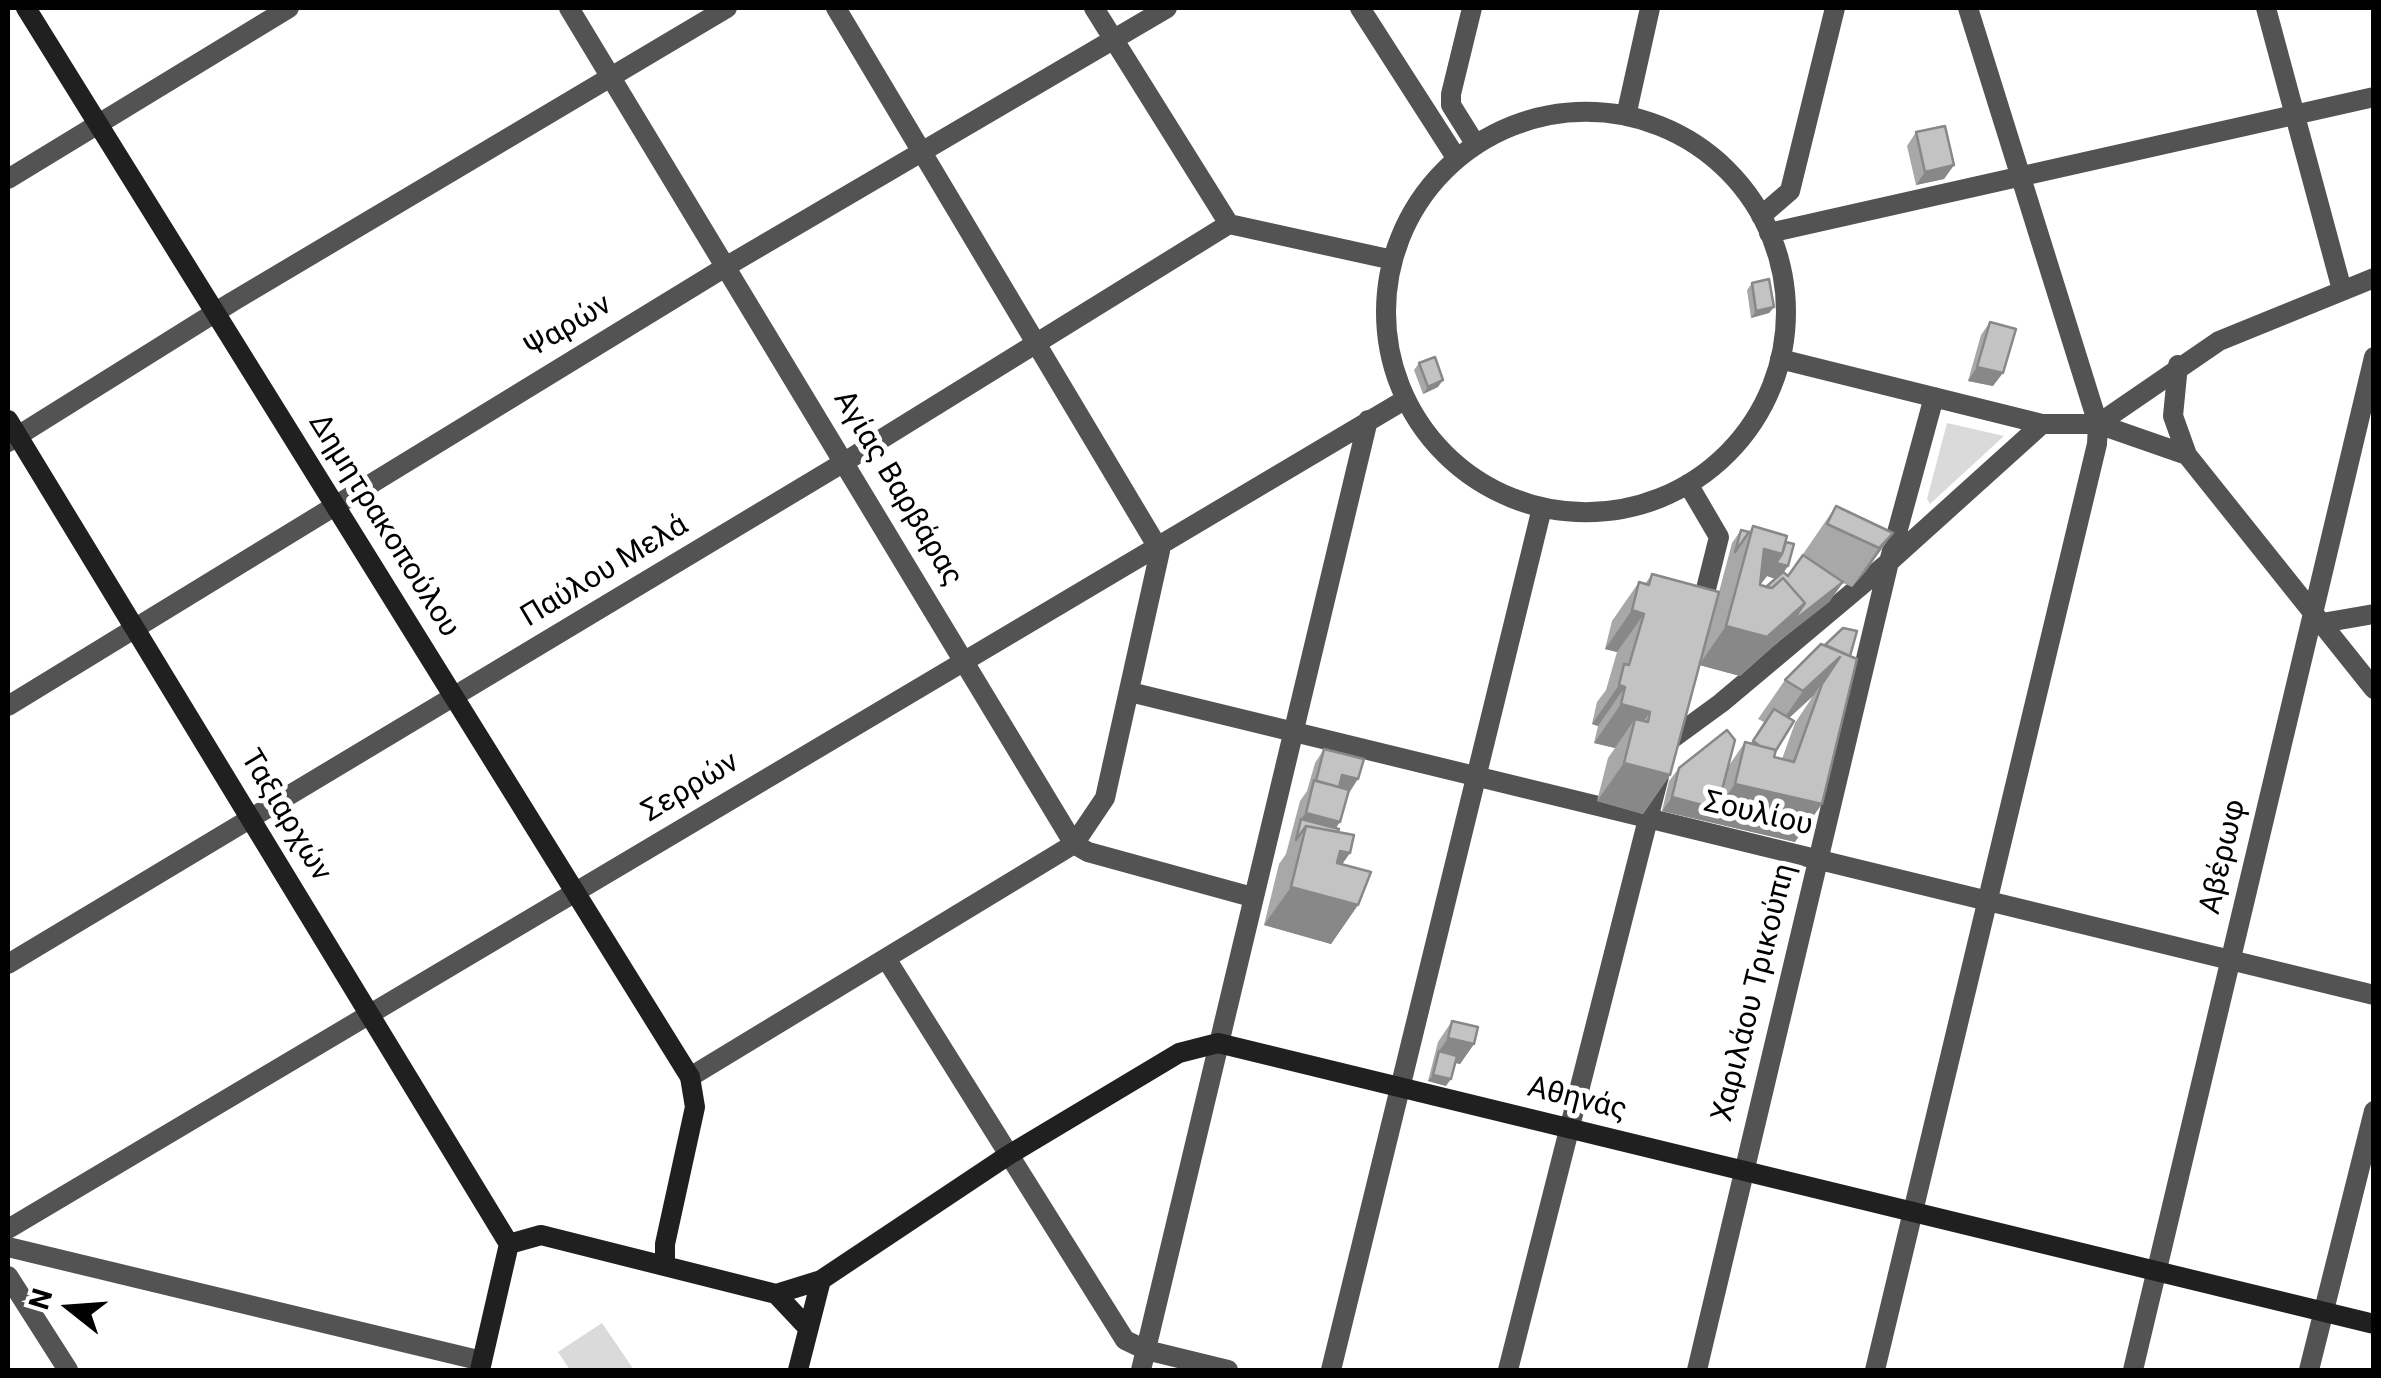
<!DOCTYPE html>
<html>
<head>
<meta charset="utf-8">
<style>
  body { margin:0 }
  #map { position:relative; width:2381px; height:1378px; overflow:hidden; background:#fff; font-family:Roboto,sans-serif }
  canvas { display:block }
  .frame { position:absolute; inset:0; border:10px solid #000; pointer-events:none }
  .north { position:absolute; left:20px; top:1258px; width:100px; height:100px; -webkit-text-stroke:8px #fff; paint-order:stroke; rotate:287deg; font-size:28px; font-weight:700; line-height:40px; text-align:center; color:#000 }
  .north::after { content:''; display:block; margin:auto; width:35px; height:45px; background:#000; clip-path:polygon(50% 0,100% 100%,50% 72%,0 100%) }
</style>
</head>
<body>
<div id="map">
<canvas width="2381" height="1378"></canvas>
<div class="frame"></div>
<div class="north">N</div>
</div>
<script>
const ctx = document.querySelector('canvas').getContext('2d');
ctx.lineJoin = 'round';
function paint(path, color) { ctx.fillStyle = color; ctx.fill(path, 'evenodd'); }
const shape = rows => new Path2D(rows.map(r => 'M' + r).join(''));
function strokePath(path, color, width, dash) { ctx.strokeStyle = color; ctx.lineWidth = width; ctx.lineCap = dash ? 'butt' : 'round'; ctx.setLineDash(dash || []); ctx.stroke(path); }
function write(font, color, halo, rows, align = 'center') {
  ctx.font = font + ' Roboto,sans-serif'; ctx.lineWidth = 10; ctx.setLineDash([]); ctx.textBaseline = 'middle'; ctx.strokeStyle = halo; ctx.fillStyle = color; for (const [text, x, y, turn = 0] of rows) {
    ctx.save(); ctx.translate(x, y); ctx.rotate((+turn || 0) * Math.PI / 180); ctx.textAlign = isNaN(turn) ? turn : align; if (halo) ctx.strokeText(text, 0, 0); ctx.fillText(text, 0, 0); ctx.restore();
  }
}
paint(shape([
  [1947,423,2004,436,1930,504,1927,499],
  [602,1323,634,1370,570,1370,558,1352]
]), '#dadada');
strokePath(shape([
  [569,8,1074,844,1088,852,1252,897],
  [1094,8,1229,224],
  [1360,8,1457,159],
  [1472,8,1451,94,1451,105,1476,145],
  [2266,8,2342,290],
  '1386 312a200 200 0 1 1 400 0a200 200 0 1 1-400 0Z',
  [1626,116,1650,8],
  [8,179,289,8],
  [1761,216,1790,191,1835,8],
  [1229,224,1393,260],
  [1769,233,2374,97],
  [1780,359,2042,424,2098,424,2187,455],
  [2178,365,2173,416,2187,455,2374,689],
  [2098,424,2219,341,2374,278],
  [8,442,232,302,727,8],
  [1688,484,1719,537,1700,613],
  [2322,623,2374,614],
  [1130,692,2374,995],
  [8,706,727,266,1167,8],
  [1669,741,1721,703,1889,562,2042,424],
  [887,960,1125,1340,1146,1350,1228,1370],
  [8,964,846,461,1229,224],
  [690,1077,1074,844,1105,798,1160,551,836,8],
  [8,1229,1406,399],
  [8,1247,482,1361],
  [8,1276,68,1370],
  [1141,1370,1368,420],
  [1331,1370,1542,508],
  [1508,1370,1659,776],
  [1697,1370,1889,562,1934,397],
  [1875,1370,2097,444,2098,424,1968,8],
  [2133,1370,2374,357],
  [2309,1370,2374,1111]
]), '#535353', 20);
strokePath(shape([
  [26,8,690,1077,695,1107,665,1244,665,1266],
  [8,420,509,1244],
  [776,1294,821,1280,1007,1156,1179,1053,1218,1043,2374,1324],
  [480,1370,509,1244,541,1235,776,1294,808,1328],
  [798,1370,821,1280]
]), '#202020', 20);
paint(shape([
  [1916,132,1954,165,1944,179,1916,185,1907,146],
  [1752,283,1774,307,1769,313,1751,318,1747,290],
  [1990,322,1993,386,1968,381,1981,335],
  [1419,363,1438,387,1423,394,1414,370],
  [1836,506,1893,533,1866,571,1852,587,1843,583,1829,602,1778,642,1740,676,1700,665,1670,775,1643,814,1597,801,1608,758,1615,748,1594,743,1598,726,1592,724,1597,702,1606,690,1617,652,1605,649,1612,621,1639,582,1645,584,1652,574,1719,592,1732,543,1741,530,1749,532,1753,526,1786,542,1784,573,1788,576],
  [1767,576,1775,579,1766,587,1760,585],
  [1843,628,1795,842,1662,811,1669,781,1679,768,1728,767,1745,742,1751,743,1764,722,1758,719,1785,680,1825,645],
  [1813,696,1795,723,1782,759,1774,757,1789,718],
  [1324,749,1349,793,1336,828,1342,864,1358,905,1331,944,1264,925,1279,864,1286,854,1300,801,1307,791,1315,763],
  [1452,1021,1474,1044,1460,1064,1455,1063,1446,1086,1428,1081,1438,1042]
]), '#a8a8a8');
paint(shape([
  [1954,165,1944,179,1916,185,1925,172],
  [1774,307,1769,313,1751,318,1756,311],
  [1977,367,2003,373,1993,386,1968,381],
  [1443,380,1438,387,1423,394,1428,387],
  [1893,533,1866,571,1852,587,1879,548],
  [1764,549,1782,554,1788,566,1779,580,1767,576,1755,592],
  [1843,582,1829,602,1778,642,1740,676,1699,665,1726,626,1805,603],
  [1632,610,1644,614,1617,652,1605,649],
  [1840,657,1813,696,1776,730,1803,691],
  [1619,685,1625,687,1598,726,1592,724],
  [1621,704,1650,712,1629,742,1635,719,1615,748,1594,743],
  [1624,763,1670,775,1643,814,1597,801],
  [1342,775,1358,779,1349,793,1333,788],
  [1735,784,1822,804,1795,842,1662,811,1672,797,1717,809],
  [1306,813,1340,822,1326,842,1306,826,1301,819],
  [1340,851,1350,853,1323,892],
  [1291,887,1358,905,1331,944,1264,925],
  [1448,1038,1474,1044,1460,1064,1437,1058,1439,1051],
  [1433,1075,1451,1079,1446,1086,1428,1081]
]), '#888');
const building = shape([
  [1945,126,1954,165,1925,172,1916,132,1945,126],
  [1769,279,1774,307,1756,311,1752,283,1769,279],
  [1990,322,2016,329,2003,373,1977,367,1990,322],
  [1435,357,1443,380,1428,387,1419,363,1435,357],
  [1836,506,1893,533,1879,548,1827,524,1836,506],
  [1753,526,1787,536,1782,554,1764,549,1760,585,1772,588,1783,578,1805,603,1767,637,1726,626,1753,526],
  [1741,530,1749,532,1735,552,1741,530],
  [1786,542,1794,544,1788,566,1776,563,1782,554,1786,542],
  [1803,555,1843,582,1792,622,1805,603,1783,578,1772,588,1766,587,1783,572,1788,576,1803,555],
  [1652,574,1719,592,1670,775,1624,763,1635,719,1648,722,1650,712,1621,704,1625,687,1619,685,1624,664,1629,665,1644,614,1632,610,1639,582,1649,585,1652,574],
  [1843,628,1857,631,1850,656,1825,645,1843,628],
  [1821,644,1857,659,1822,804,1735,784,1745,742,1776,750,1774,757,1794,762,1822,684,1840,657,1803,691,1785,680,1821,644],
  [1774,709,1794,721,1775,752,1776,750,1760,746,1753,741,1774,709],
  [1727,730,1735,740,1717,809,1672,797,1679,768,1727,730],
  [1324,749,1364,759,1358,779,1342,775,1339,787,1316,781,1324,749],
  [1314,780,1349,790,1340,822,1306,813,1314,780],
  [1301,819,1339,829,1338,832,1306,826,1296,840,1301,819],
  [1306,826,1354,835,1350,853,1340,851,1337,863,1371,872,1358,905,1291,887,1306,826],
  [1452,1021,1478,1027,1474,1044,1448,1038,1452,1021],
  [1439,1051,1457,1056,1451,1079,1433,1075,1439,1051]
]);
paint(building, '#c3c3c3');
strokePath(building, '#888', 2.5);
write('30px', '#000', '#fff', [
  ["Ψαρών",569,327,-31],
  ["Αγίας Βαρβάρας",897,489,59],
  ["Δημητρακοπούλου",383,526,58],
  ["Παύλου Μελά",605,572,-31],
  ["Σερρών",691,788,-31],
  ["Σουλίου",1758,815,13],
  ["Ταξιαρχών",285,816,59],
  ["Αβέρωφ",2224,857,-77],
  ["Χαριλάου Τρικούπη",1755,993,-76],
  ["Αθηνάς",1577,1100,14]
]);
</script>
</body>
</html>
